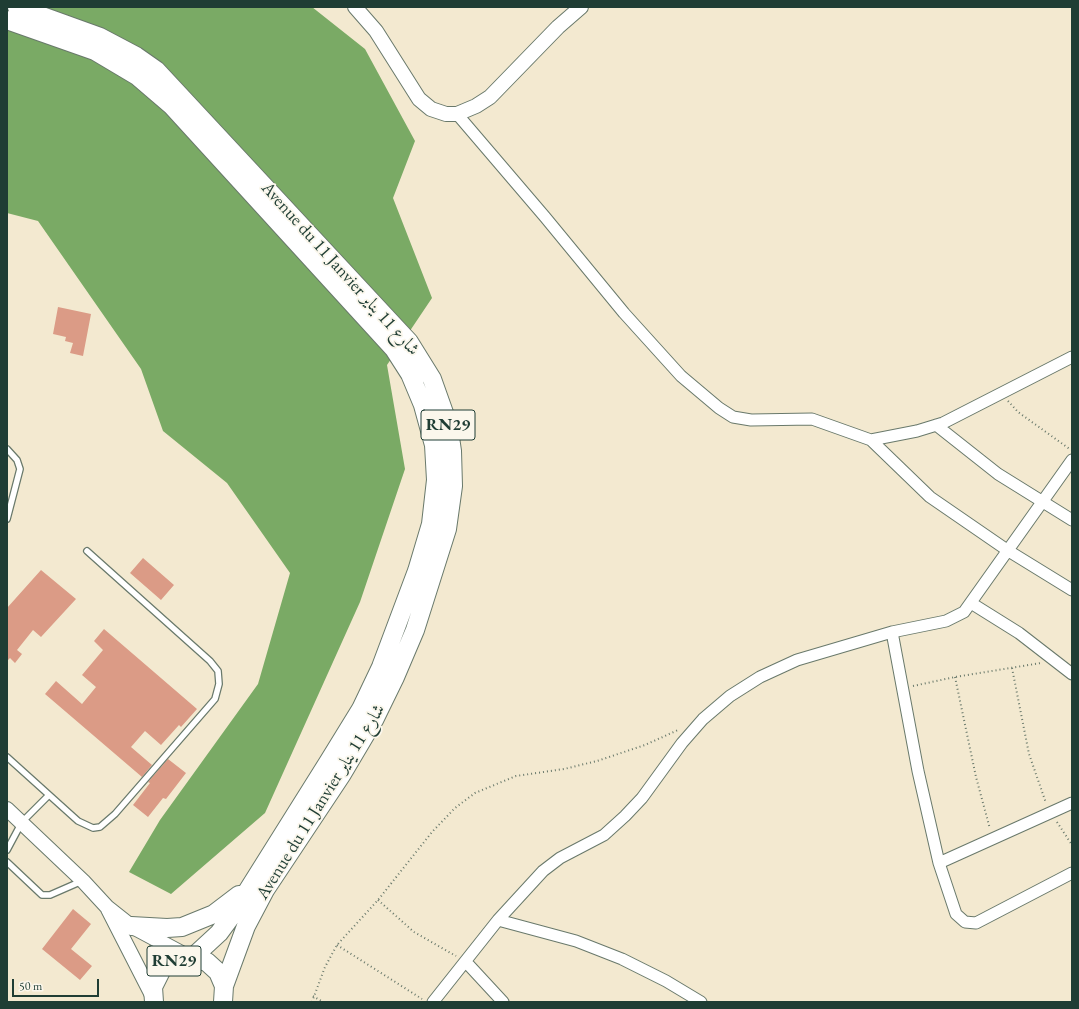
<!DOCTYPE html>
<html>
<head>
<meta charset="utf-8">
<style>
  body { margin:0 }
  #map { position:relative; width:1079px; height:1009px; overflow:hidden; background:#f3e9d0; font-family:"EB Garamond",serif }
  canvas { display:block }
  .frame { position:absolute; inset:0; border:8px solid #1f3d34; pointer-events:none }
  .scale { position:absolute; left:12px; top:979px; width:87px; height:18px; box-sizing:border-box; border:2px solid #1f3d34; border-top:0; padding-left:5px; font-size:12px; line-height:14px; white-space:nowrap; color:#1f3d34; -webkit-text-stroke:3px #fbf7ec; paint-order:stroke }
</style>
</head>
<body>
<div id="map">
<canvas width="1079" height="1009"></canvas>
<div class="frame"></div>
<div class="scale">50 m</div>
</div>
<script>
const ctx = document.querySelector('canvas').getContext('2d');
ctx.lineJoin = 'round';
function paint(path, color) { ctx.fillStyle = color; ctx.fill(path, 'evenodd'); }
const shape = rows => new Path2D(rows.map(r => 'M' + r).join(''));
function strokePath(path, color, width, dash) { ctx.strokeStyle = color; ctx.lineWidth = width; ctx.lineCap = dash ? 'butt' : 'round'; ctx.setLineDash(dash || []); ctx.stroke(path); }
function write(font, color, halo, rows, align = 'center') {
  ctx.font = font + ' "EB Garamond",Amiri,serif'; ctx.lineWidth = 3.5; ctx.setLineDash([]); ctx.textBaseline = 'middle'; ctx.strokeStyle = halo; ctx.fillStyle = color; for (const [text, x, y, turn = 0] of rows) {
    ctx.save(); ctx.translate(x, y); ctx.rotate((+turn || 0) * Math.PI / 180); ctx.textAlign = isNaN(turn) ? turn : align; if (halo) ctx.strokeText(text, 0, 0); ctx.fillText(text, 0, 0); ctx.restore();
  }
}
paint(shape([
  [7,7,312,7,365,49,415,141,393,198,432,298,387,365,405,469,360,602,265,813,171,894,129,872,160,820,258,684,290,573,227,483,163,431,141,369,38,221,7,213]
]), '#7aaa65');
paint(shape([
  [58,307,91,314,83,356,70,353,73,343,65,341,66,337,53,334],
  [143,558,174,585,161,600,130,573],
  [41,570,76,599,41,637,33,630,17,650,22,654,15,663,10,658,7,661,7,608],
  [104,629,197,709,181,727,179,725,161,745,145,731,131,747,152,765,142,777,45,694,56,681,82,704,96,687,82,675,103,650,94,641],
  [168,759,186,773,166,799,163,798,148,817,133,805,150,783,148,782],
  [73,909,91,924,71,949,92,966,80,980,42,949]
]), '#db9b86');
const service = shape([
  [7,449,17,460,20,469,7,519],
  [7,757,78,821,93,828,100,827,115,814,215,699,219,684,218,671,210,661,87,551],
  [7,850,22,822,49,795],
  [7,862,42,895,50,895,82,881]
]);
const minor = shape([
  [457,114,545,217,624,313,681,376,719,408,733,417,751,420,812,419,871,440,917,431,943,423,1072,357],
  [936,425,998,474,1072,520],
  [871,440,930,497,1007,550,1072,590],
  [971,603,1019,633,1072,674],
  [892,632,918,771,939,863,956,914,965,922,976,923,1072,873],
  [939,863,1072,803],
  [498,920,576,941,622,959,666,981,701,1002],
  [466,962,503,1002],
  [433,1002,498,920,543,871,560,858,604,835,625,816,642,798,682,743,703,719,730,696,760,677,797,660,892,632,946,621,964,612,1072,460]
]);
const tertiary = shape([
  [355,7,376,31,419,99,431,109,446,114,457,114,476,106,490,97,558,27,581,7],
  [7,809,83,881,107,907,131,926,189,957],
  [108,909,153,997]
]);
const primary = shape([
  [17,7,100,37,136,56,156,70,409,342,432,379,448,424,452,451,453,486,447,529,415,630,395,677,374,720,342,774,265,890,246,926,224,986],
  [7,20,95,51,137,76,172,106,394,349,410,374,423,405,434,445,436,480,431,524,417,571,381,667,361,709,329,761,233,914,219,933,193,957],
  [131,926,167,928,182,927,214,914,239,895],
  [154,1002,153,987,162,969,179,958,189,957,207,962,218,972,224,986,223,1002]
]);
strokePath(service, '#69796b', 8);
strokePath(minor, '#69796b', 13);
strokePath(tertiary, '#69796b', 16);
strokePath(primary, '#69796b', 20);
strokePath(shape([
  [1008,401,1018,412,1071,450],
  [1012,668,1029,754,1046,803],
  [955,677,976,777,990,829],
  [913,686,955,677,1041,663],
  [1057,822,1072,845],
  [378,900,414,932,456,956],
  [337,945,422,999],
  [313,996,323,1002],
  [312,1002,325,967,337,945,378,900,432,832,455,808,475,793,516,776,564,769,597,761,645,745,678,730]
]), '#69796b', 2, [1, 3]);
strokePath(service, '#fff', 5.5);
strokePath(minor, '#fff', 11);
strokePath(tertiary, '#fff', 14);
strokePath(primary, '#fff', 18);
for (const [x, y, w] of [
  [448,425,54],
  [174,961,54]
]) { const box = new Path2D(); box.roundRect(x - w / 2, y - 15, w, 30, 3); ctx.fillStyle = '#fbf7ec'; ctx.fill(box); strokePath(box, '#1f3d34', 1); }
write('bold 17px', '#1f3d34', null, [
  ["RN29",448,425],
  ["RN29",174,961]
]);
write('18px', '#1f3d34', '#fbf7ec', [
  ["Avenue du 11 Janvier شارع 11 يناير",340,269,48],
  ["Avenue du 11 Janvier شارع 11 يناير",321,802,-58]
]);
</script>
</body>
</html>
